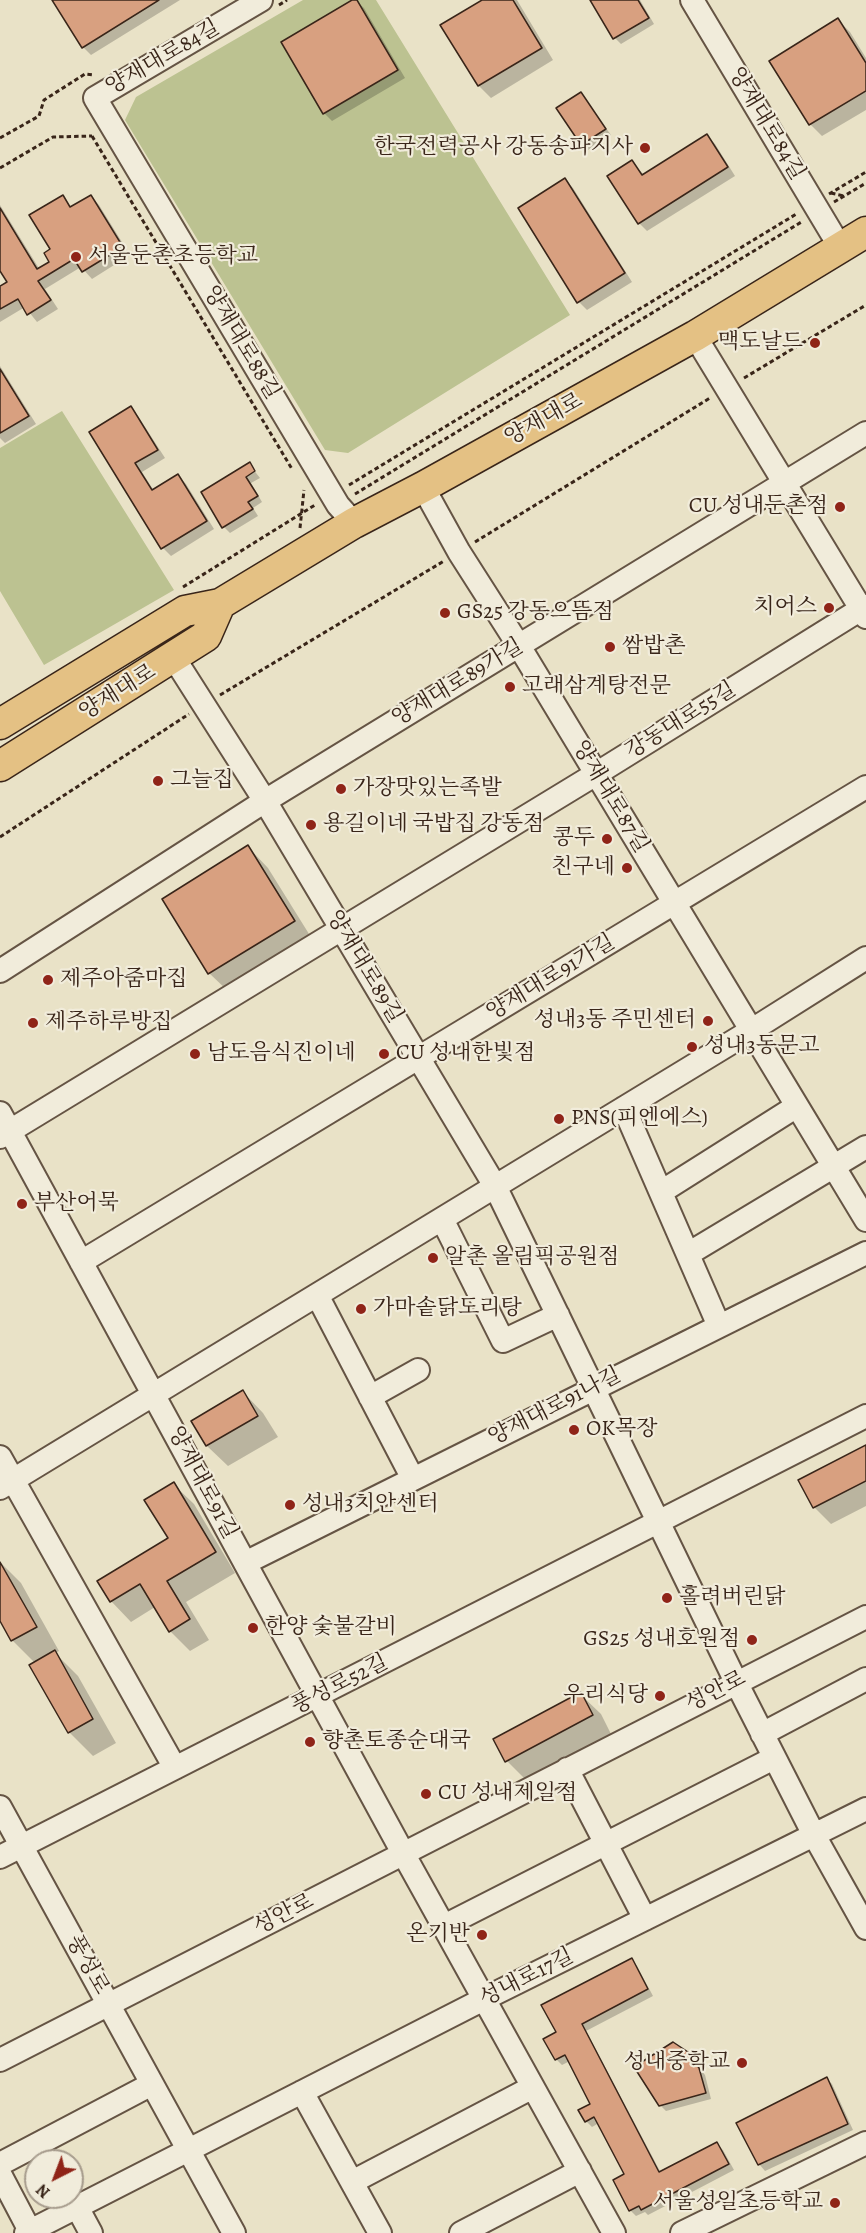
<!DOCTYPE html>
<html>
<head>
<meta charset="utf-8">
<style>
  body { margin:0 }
  #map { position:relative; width:866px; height:2233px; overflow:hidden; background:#e9e2c7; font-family:Alegreya,serif }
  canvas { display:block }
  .north { position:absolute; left:24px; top:2149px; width:60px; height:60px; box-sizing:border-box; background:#f1ecdb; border:2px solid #a79c8d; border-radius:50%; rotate:222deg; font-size:16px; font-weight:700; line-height:24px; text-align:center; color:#392519 }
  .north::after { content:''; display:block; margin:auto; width:21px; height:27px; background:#8f2418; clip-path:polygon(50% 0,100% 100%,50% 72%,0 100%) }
</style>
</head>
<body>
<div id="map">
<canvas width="866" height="2233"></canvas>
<div class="north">N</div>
</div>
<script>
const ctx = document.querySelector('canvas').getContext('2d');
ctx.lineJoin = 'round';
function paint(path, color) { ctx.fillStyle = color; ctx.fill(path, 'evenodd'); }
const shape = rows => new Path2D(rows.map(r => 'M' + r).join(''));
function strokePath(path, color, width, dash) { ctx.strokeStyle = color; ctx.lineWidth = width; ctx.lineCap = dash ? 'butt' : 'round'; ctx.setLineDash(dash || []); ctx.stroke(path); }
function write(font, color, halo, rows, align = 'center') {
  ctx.font = font + ' Alegreya,"Noto Serif KR",serif'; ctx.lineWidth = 4.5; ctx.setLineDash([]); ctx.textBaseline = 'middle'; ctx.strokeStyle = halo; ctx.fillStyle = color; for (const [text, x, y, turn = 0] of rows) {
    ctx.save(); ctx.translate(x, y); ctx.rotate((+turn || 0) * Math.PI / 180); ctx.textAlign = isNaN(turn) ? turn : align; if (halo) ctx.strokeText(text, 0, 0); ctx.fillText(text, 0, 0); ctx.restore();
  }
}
paint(shape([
  [303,0,376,0,570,315,348,453,325,450,125,120,136,97],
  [62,411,174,590,44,665,0,591,0,448]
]), '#bcc291');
paint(shape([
  [54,0,180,0,91,55,83,47],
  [355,0,364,8,405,78,332,121,324,113],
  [485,0,517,0,553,60,491,98,479,86,443,26],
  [592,0,640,0,654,24,621,44,615,38],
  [838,20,850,32,866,58,866,110,822,136,810,124,771,61],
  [581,94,611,135,588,150,558,109],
  [707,136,715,144,735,176,647,231,639,223,632,162,644,175],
  [565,180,573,188,632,282,587,310,579,302,520,208],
  [91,196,99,205,130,255,92,279,81,267,45,289,58,309,37,322,25,307,0,322,0,288,9,282,0,268,0,205,40,270,51,263,52,250,62,197,72,208],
  [0,366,36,424,5,443,0,438],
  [130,408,138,416,165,458,142,472,154,491,178,475,186,484,214,529,171,556,163,548,91,432],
  [249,464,260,478,251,483,262,502,253,508,258,516,230,533,224,527,203,493],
  [248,847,268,868,314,942,230,993,209,973],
  [243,1392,263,1413,278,1437,228,1466,207,1446,193,1421],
  [866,1447,866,1506,831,1524,814,1507],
  [173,1484,194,1504,235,1573,186,1602,209,1640,190,1651,170,1631,155,1607,131,1622,111,1601,170,1539],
  [0,1562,21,1583,59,1651,55,1653,78,1676,116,1743,93,1756,69,1732,31,1665,35,1663,12,1640,0,1618],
  [580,1694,601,1714,612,1736,527,1781,507,1761],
  [631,1960,637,1966,653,1996,586,2031,661,2173,717,2144,723,2150,734,2170,648,2215,645,2212,636,2216,630,2210,626,2175,599,2123,592,2127,586,2121,592,2105,570,2061,562,2065,556,2059,558,2033],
  [687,2053,705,2075,711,2099,666,2111,660,2105],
  [826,2078,832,2084,853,2130,765,2171,759,2164]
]), '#0003');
const building = shape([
  [52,0,159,0,82,48,52,0],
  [352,0,357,0,398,70,323,114,281,42,352,0],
  [482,0,513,0,542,48,478,86,440,25,482,0],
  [590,0,638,0,649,18,613,39,590,0],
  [838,18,866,63,866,91,809,125,769,61,838,18],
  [581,92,606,129,581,145,556,108,581,92],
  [707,134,728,167,638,224,607,176,632,160,642,175,707,134],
  [565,178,625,273,577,303,518,208,565,178],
  [63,195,70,207,91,195,123,247,82,272,74,259,38,281,51,300,27,315,18,299,0,309,0,286,7,282,0,271,0,208,37,269,49,262,44,253,50,249,29,215,63,195],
  [0,369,29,416,0,433,0,369],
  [131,406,158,450,135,463,152,490,178,474,207,521,161,549,89,432,131,406],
  [250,462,255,471,246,477,258,496,248,502,253,509,222,528,201,492,250,462],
  [248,845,295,921,208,974,162,899,248,845],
  [243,1390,258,1416,206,1446,191,1421,243,1390],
  [866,1445,866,1481,813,1508,798,1480,866,1445],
  [174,1482,216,1552,167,1581,190,1619,169,1632,140,1584,110,1602,97,1581,168,1538,144,1500,174,1482],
  [0,1562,37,1627,11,1641,0,1621,0,1562],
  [55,1650,93,1719,68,1733,29,1665,55,1650],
  [581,1692,593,1715,505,1762,493,1739,581,1692],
  [632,1958,648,1989,582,2024,659,2172,717,2142,729,2164,641,2210,639,2206,629,2211,613,2180,624,2174,594,2117,585,2122,578,2110,590,2104,565,2055,555,2060,543,2039,556,2032,541,2005,632,1958],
  [673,2042,688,2052,699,2068,706,2093,659,2106,634,2067,673,2042],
  [827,2077,848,2124,758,2165,736,2123,827,2077]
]);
paint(building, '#d8a080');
strokePath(building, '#392519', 1.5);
const minor = shape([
  [261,0,95,98,338,505,354,523],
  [692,0,840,247],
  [695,336,866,617],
  [423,487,459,552,519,646,866,1220],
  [174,658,265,801,495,1186,736,1682,814,1835,866,1928],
  [0,971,265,801,866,433],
  [624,1108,719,1326],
  [0,1113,403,1853,614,2233],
  [0,1137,596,774,866,606],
  [661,1192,797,1106],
  [442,1219,503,1341,558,1315],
  [688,1254,866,1147],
  [81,1262,866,787],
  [317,1295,413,1479],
  [370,1397,418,1370],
  [0,1457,175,1768],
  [0,1488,752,1030,866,958],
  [245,1563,866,1253],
  [762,1734,866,1679],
  [567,1769,645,1919],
  [0,1807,234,2233],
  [0,1857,866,1416],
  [444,1926,774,1758],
  [0,2060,866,1617],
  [302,2092,380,2233],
  [0,2164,152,2084],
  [0,2174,30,2231],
  [352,2182,533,2087],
  [77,2207,91,2233],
  [26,2233,484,1999,866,1809],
  [461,2233,580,2171],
  [682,2233,866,2143]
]);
const major = shape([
  [0,724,185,611,220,604,354,523,423,487,695,336,866,232],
  [0,766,206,636,220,604]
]);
strokePath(minor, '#655444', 26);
strokePath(major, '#392519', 33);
strokePath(shape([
  [279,5,287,0],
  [92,136,292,469],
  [0,138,39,116,44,100,85,74,94,75],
  [0,168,53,137,92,136],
  [831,193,844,196],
  [829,194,866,172],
  [834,202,866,183],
  [744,378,866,305],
  [349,485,798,213],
  [355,494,803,221],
  [300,528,304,490],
  [475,542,710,398],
  [183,587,315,505],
  [220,695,444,561],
  [0,837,189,714]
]), '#392519', 3, [4.5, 3]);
strokePath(minor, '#f1ecdb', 22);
strokePath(major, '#e4c184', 30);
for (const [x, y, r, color] of [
  [645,148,6,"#8f2418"],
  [76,257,6,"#8f2418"],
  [815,343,6,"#8f2418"],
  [840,507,6,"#8f2418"],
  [829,608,6,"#8f2418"],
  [445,613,6,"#8f2418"],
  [610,647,6,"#8f2418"],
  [510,687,6,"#8f2418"],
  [158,781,6,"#8f2418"],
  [341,789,6,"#8f2418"],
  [311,825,6,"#8f2418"],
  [607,839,6,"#8f2418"],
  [627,868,6,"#8f2418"],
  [48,980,6,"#8f2418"],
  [708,1021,6,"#8f2418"],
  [33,1023,6,"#8f2418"],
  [692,1047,6,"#8f2418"],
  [195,1054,6,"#8f2418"],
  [384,1054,6,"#8f2418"],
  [559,1119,6,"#8f2418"],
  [22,1204,6,"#8f2418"],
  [433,1258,6,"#8f2418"],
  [361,1309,6,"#8f2418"],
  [574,1430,6,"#8f2418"],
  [290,1505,6,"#8f2418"],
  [667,1598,6,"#8f2418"],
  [253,1628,6,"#8f2418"],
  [752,1640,6,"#8f2418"],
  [660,1696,6,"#8f2418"],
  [310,1742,6,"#8f2418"],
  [426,1794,6,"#8f2418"],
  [482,1935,6,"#8f2418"],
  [742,2063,6,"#8f2418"],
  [835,2203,6,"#8f2418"]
]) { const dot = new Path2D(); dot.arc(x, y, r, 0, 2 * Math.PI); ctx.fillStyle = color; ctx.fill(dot); strokePath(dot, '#f1ecdb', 2); }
write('22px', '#392519', '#f1ecdb', [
  ["양재대로84길",163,58,-30],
  ["양재대로84길",766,124,59],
  ["양재대로88길",241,343,59],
  ["양재대로",544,420,-29],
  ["양재대로89가길",458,683,-31],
  ["양재대로",118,693,-32],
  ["강동대로55길",681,721,-32],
  ["양재대로87길",610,797,59],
  ["양재대로89길",364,967,59],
  ["양재대로91가길",551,978,-31],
  ["양재대로91나길",555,1407,-27],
  ["양재대로91길",202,1483,62],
  ["풍성로52길",340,1685,-27],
  ["성안로",716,1692,-27],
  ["성안로",284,1915,-27],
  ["풍성로",87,1965,61],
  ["성내로17길",527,1978,-27]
]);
write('22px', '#392519', '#f1ecdb', [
  ["한국전력공사 강동송파지사",633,148,"right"],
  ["서울둔촌초등학교",88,257],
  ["맥도날드",803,343,"right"],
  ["CU 성내둔촌점",828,507,"right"],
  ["치어스",817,608,"right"],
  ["GS25 강동으뜸점",457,613],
  ["쌈밥촌",622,647],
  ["고래삼계탕전문",522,687],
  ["그늘집",170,781],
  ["가장맛있는족발",353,789],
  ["용길이네 국밥집 강동점",323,825],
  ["콩두",595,839,"right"],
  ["친구네",615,868,"right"],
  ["제주아줌마집",60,980],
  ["성내3동 주민센터",696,1021,"right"],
  ["제주하루방집",45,1023],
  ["성내3동문고",704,1047],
  ["남도음식진이네",207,1054],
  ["CU 성내한빛점",396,1054],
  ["PNS(피엔에스)",571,1119],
  ["부산어묵",34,1204],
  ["알촌 올림픽공원점",445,1258],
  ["가마솥닭도리탕",373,1309],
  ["OK목장",586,1430],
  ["성내3치안센터",302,1505],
  ["홀려버린닭",679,1598],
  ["한양 숯불갈비",265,1628],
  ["GS25 성내호원점",740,1640,"right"],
  ["우리식당",648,1696,"right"],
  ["향촌토종순대국",322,1742],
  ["CU 성내제일점",438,1794],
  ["온기반",470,1935,"right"],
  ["성내중학교",730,2063,"right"],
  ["서울성일초등학교",823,2203,"right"]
], 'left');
</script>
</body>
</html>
